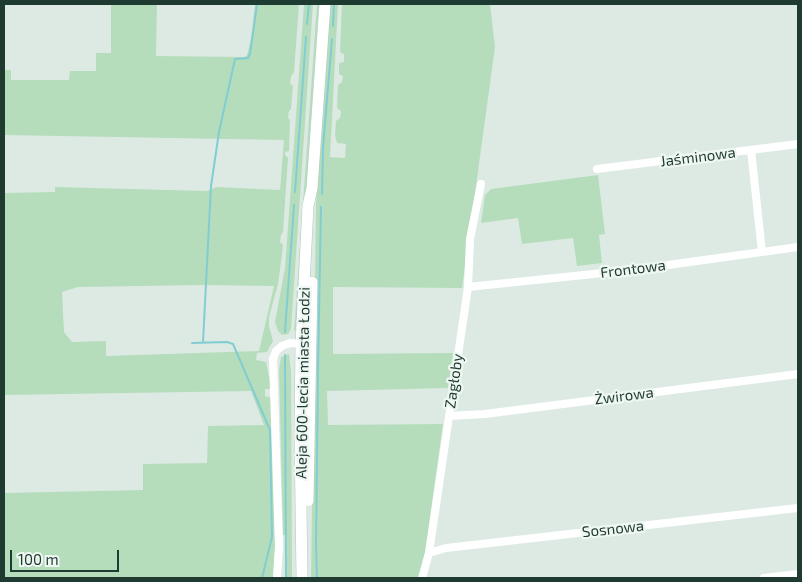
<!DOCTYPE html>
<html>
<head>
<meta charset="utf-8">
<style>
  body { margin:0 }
  #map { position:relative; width:802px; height:582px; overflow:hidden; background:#ddeae3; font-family:"Exo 2",sans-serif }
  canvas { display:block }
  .frame { position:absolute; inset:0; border:5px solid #1f3a30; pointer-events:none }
  .scale { position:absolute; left:10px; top:550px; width:109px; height:22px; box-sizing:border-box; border:2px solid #1f3a30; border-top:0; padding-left:6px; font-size:15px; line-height:18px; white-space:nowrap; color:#1f3a30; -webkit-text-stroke:4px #eef7f2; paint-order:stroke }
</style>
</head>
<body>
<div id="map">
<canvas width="802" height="582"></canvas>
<div class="frame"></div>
<div class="scale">100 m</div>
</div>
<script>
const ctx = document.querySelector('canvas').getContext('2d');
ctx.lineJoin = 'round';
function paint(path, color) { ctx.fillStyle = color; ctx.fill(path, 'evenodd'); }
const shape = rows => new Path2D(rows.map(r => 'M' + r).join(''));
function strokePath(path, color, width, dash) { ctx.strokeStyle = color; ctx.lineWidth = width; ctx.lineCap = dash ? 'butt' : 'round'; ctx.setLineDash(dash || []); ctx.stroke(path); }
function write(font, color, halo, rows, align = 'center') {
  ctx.font = font + ' "Exo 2",sans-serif'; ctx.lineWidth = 4.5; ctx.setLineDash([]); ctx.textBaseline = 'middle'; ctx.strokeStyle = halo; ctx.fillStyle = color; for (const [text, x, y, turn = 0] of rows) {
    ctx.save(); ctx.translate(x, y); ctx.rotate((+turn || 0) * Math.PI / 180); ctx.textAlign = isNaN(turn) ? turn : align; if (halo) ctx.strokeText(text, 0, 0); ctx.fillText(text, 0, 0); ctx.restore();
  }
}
paint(shape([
  [111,4,157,4,156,56,245,57,247,55,251,39,255,4,299,4,294,72,291,76,290,83,293,86,291,109,289,111,288,118,290,120,289,151,285,152,285,155,288,158,283,232,281,235,280,242,283,245,282,255,278,284,269,317,269,326,273,341,267,352,257,353,256,360,266,362,271,386,270,389,265,389,265,396,272,398,275,546,273,578,4,578,4,493,143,490,143,464,207,463,208,426,264,425,251,391,4,395,4,193,55,192,55,187,207,191,217,187,280,190,284,140,4,135,4,70,11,70,11,80,69,80,70,71,96,71,96,53,111,53],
  [203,285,274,286,259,351,106,356,106,341,72,342,64,332,62,292,78,287],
  [304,4,313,4,291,329,288,334,282,335,278,331,275,322,285,268],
  [317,4,319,4,310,133,298,326,294,332],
  [329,4,338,4,330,157,345,158,346,144,337,143,335,135,336,121,340,118,341,111,337,108,338,85,342,82,343,76,339,74,339,63,344,62,344,54,341,53,340,51,342,4,490,4,495,47,462,288,333,287,333,354,453,353,448,388,327,391,328,425,443,424,425,553,419,578,311,578,316,205],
  [598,175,605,234,599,235,602,263,577,266,573,238,522,244,518,218,481,223,485,195,491,189],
  [289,354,291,371,292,578,287,578,287,535,283,535,279,370,281,357]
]), '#b5ddbc');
strokePath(shape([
  [307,24,309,4],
  [333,26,334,4],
  [295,192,306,37],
  [322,194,323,148,332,39],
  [285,332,294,205],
  [203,342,211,186,219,132,235,59,248,58,250,54,257,4],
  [192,343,227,342,233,344,270,430,272,537,262,578],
  [285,355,286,578],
  [317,578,316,545,318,370,321,207]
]), '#82cdd2', 2);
const secondary = shape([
  [308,501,312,282],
  [302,578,300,433,301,343,308,206,312,188,325,4]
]);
strokePath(secondary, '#b0cabf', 12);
strokePath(shape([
  [751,150,762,252],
  [597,169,798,144],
  [468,287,632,270,798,247],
  [449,416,485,414,798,374],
  [429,553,446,548,798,508],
  [277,578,279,547,273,359,276,351,282,346,290,343,304,344],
  [422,578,429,553,468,287,470,239,481,184],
  [764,578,798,574]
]), '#fff', 8);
strokePath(secondary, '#fff', 11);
write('15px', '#1f3a30', '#eef7f2', [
  ["Jaśminowa",698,157,-7],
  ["Frontowa",633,269,-7],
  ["Zagłoby",454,381,-82],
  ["Aleja 600-lecia miasta Łodzi",303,383,-89],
  ["Żwirowa",624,396,-7],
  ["Sosnowa",613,529,-6]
]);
</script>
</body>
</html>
